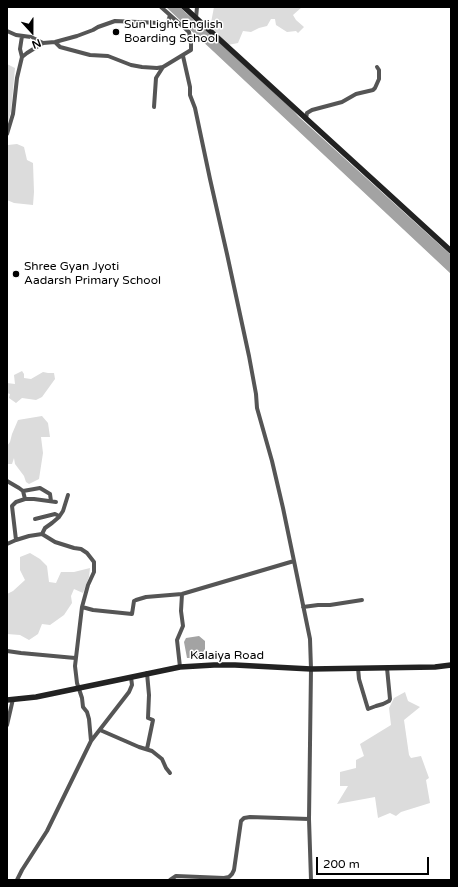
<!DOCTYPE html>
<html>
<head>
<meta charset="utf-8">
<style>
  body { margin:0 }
  #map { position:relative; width:458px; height:887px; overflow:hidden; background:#fff; font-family:"Varela Round",sans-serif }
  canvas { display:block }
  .frame { position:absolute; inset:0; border:8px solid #000; pointer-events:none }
  .north { position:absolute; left:12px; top:12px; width:40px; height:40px; -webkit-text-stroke:3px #fff; paint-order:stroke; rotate:159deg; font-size:11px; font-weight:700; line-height:16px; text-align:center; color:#000 }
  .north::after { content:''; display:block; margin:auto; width:14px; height:18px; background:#000; clip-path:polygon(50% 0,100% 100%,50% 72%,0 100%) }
  .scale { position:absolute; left:316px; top:857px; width:113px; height:18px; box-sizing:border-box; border:2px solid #000; border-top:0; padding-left:5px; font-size:12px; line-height:14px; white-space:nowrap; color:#000; -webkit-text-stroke:3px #fff; paint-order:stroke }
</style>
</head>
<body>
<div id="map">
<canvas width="458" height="887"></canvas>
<div class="frame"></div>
<div class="north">N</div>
<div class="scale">200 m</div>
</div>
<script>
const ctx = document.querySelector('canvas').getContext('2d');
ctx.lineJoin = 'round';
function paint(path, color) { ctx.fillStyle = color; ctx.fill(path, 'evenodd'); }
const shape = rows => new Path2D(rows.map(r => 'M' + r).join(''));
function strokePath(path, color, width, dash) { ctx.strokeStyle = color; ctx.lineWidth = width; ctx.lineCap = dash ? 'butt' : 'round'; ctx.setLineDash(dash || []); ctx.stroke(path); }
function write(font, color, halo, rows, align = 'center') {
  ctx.font = font + ' "Varela Round",sans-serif'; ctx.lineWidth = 3; ctx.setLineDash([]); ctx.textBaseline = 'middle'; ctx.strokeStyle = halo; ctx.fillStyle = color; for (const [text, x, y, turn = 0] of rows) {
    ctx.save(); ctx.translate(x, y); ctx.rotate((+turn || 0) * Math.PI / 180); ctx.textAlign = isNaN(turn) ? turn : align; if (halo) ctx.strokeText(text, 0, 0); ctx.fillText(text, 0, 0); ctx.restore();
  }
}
paint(shape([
  [214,7,302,7,293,15,296,20,304,27,298,33,296,31,287,32,276,25,275,19,271,19,267,26,259,28,251,32,243,31,238,43,228,45,210,28],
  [7,64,15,68,11,111,7,127],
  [17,144,24,147,27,160,33,163,34,192,33,205,14,203,7,200,7,148,8,145],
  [22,371,24,374,24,378,31,379,43,372,48,373,54,373,55,379,42,397,36,400,22,398,16,403,9,398,10,394,7,393,7,383,15,384,14,375],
  [42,416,48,423,50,437,41,437,43,453,39,479,29,484,26,482,24,476,15,464,14,458,12,464,7,464,7,446,10,442,12,434,18,420],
  [30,553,40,559,47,566,49,582,56,583,61,572,74,572,90,568,89,577,83,593,74,589,71,596,72,603,64,615,50,625,42,624,38,634,29,640,20,635,7,634,7,594,13,591,25,580,20,570,20,557],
  [405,692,408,701,420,707,404,720,409,755,411,758,421,756,429,778,426,780,430,803,401,812,396,816,390,813,378,818,375,797,337,804,348,786,340,786,340,772,356,768,356,760,364,756,360,744,391,725,389,708,394,698]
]), '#dcdcdc');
paint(shape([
  [166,7,180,7,186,13,217,40,289,106,299,117,451,255,451,274],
  [199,636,205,641,205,649,203,652,205,657,199,659,197,658,187,658,184,642,186,638]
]), '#a3a3a3');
strokePath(shape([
  [196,18,197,7],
  [7,31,16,35,31,37,43,43],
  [55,42,60,47,90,55,108,56,131,65,142,67,157,68,163,67,191,50,191,44,189,32,161,7],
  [183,56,190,87,190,95,195,108,210,179,227,254,249,356,256,394,257,408,272,461,283,508,294,561],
  [22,57,20,49,22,36],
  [154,107,156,78,163,67],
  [306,118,307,113,312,110,342,102,356,94,373,90,375,88,379,79,379,70,377,67],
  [7,134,13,114,17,78,22,57,27,53,43,43,55,42,77,36,93,30,98,27,115,21,160,23,166,24,168,22,170,15],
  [7,481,19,488,23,491,25,499,34,499,56,502],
  [23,491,40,488,50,494,51,501],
  [35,519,55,514,59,516,59,517],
  [42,534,45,528,52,523,59,517,63,511,68,495],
  [16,540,12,506,16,502,25,499],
  [7,544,16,540,29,536,42,534,55,542,74,548,81,549,87,553,94,562,94,572,88,585,82,607,75,666,77,683,82,698,83,707,87,712,89,719,91,741],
  [82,607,93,610,132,614,134,601,136,600,146,597,182,594,294,561,310,639,311,669,309,819,311,880],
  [303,607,318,605,330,605,362,600],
  [7,651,21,653,75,658],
  [180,667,177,640,183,626,181,611,182,594],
  [358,668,359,679,368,709,376,706,383,704,389,701,390,699,387,668],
  [7,725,13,699],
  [100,730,139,747,152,751,162,759,166,768,170,773],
  [147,749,153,720,148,718,149,695,147,673],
  [17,880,22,870,47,831,91,741,129,692,132,685,131,677],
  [170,880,176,876,224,878,229,877,232,874,234,870,241,821,244,818,250,817,309,819]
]), '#555', 4);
strokePath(shape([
  [184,7,451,251],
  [7,700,36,697,180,667,214,665,235,665,311,669,435,667,451,665]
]), '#222', 5.5);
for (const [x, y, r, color] of [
  [116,32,4,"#000"],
  [16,274,4,"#000"]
]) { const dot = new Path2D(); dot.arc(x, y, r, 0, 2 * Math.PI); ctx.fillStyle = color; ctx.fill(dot); strokePath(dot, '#fff', 1.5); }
write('12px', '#000', '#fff', [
  ["Sun Light English",124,25],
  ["Boarding School",124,39],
  ["Shree Gyan Jyoti",24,267],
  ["Aadarsh Primary School",24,281]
], 'left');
write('12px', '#000', '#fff', [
  ["Kalaiya Road",227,656]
]);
</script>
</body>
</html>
